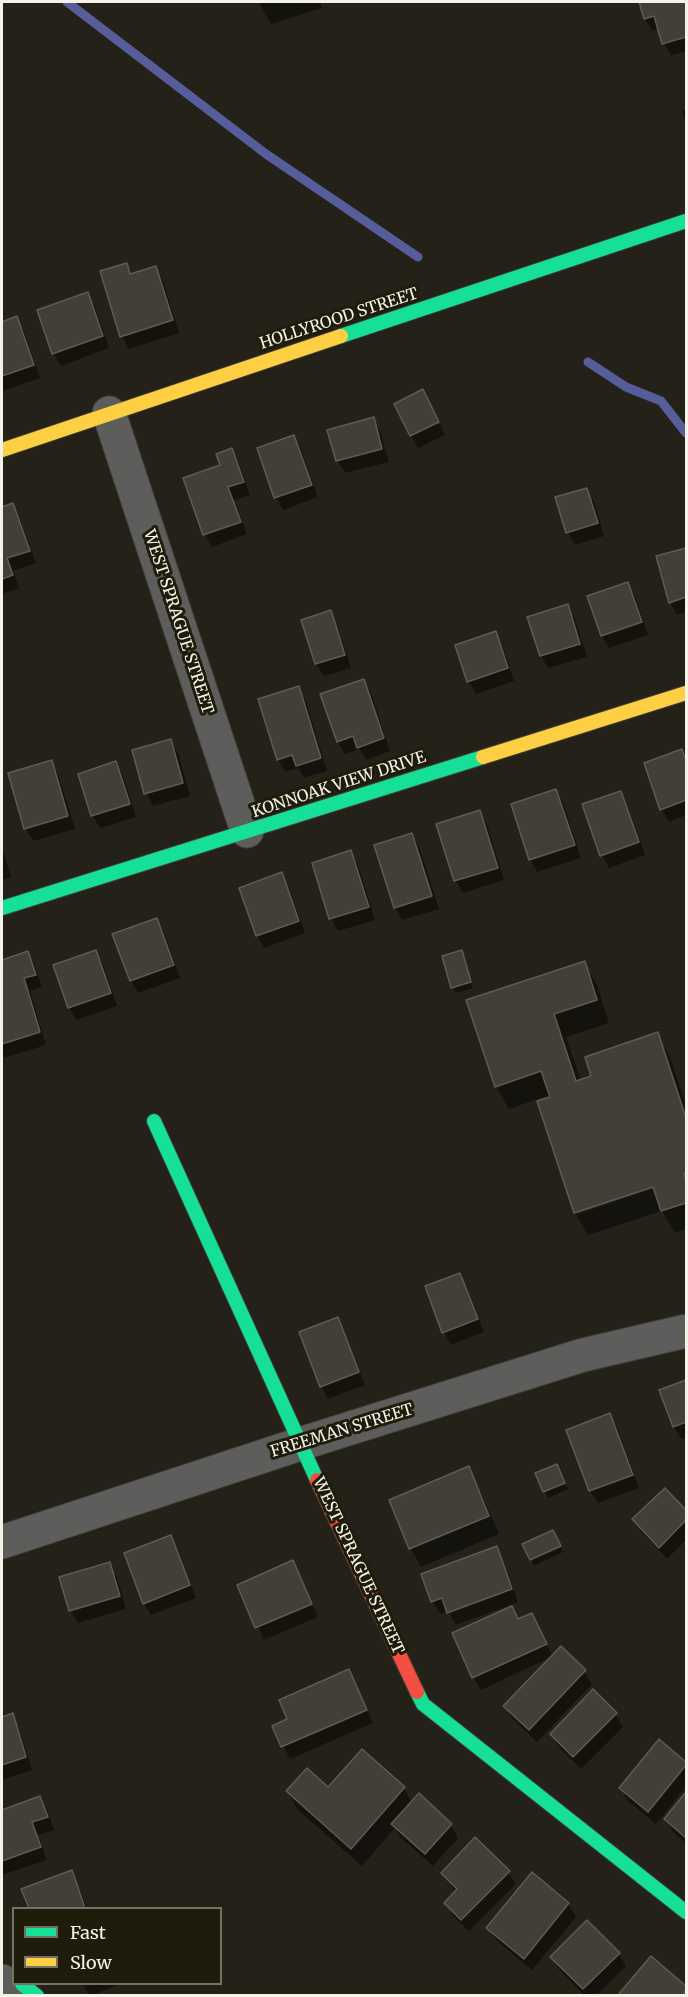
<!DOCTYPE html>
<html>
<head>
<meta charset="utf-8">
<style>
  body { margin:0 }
  #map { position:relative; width:688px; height:1997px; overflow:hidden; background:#242218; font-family:Merriweather,serif }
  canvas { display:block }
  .frame { position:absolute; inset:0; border:3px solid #f4f3e7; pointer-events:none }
  .legend { position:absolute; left:12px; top:1907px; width:210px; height:78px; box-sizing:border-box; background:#1f1c0b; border:2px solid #747263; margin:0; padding:8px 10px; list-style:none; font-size:18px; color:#f4f3e7 }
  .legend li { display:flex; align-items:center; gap:12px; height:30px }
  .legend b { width:30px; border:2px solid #747263 }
</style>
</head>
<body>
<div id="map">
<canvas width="688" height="1997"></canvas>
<div class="frame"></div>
<ul class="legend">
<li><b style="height:8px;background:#16e098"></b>Fast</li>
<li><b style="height:8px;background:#ffcf43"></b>Slow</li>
</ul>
</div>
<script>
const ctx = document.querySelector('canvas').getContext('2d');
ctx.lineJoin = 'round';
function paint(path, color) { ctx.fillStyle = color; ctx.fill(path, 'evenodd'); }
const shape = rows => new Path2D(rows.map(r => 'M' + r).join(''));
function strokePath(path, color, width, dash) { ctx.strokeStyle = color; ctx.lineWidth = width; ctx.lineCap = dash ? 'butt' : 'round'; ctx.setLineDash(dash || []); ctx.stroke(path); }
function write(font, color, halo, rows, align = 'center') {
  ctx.font = font + ' Merriweather,serif'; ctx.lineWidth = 6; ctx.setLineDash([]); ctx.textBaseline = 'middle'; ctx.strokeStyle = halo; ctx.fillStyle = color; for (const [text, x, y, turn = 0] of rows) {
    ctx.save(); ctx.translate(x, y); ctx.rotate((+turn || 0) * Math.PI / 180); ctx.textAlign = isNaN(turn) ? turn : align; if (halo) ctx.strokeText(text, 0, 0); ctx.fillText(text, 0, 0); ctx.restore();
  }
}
paint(shape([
  [259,2,320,2,322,8,271,24],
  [641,2,686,2,686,51,671,56,664,43,660,28,652,31,645,18],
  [686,110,686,125,682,111],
  [126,265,132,275,156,268,163,281,179,333,129,349,122,336],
  [88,294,95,307,109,348,61,366,53,353],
  [17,318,24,331,40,378,2,391,2,323],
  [429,403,445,435,418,448,411,435],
  [373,418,380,431,389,462,345,473,338,461,329,431],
  [294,437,301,449,318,497,283,510,276,497],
  [232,450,239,463,250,495,234,500,247,534,212,547,205,534,222,466],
  [586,489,594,502,604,536,575,545,568,532],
  [12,505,19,517,36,563,13,571,19,588,2,594,2,508],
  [686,549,686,612,677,615,670,602,658,557],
  [628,584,635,596,648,635,609,648,602,636,589,597],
  [567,606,575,619,587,657,548,668,541,656],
  [330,612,337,625,351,668,324,676,316,664],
  [495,633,502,645,514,681,476,694,468,681],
  [363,681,371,693,390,751,366,760,360,749,345,754,338,742],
  [298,688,306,701,327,771,304,778,298,768,285,772,278,759],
  [170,740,178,753,190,796,153,806,146,793],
  [681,751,686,760,686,815,669,822,661,809],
  [51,761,58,774,75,829,33,841,26,829,9,774],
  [116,763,123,776,136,817,100,828,92,815],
  [556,791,563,803,581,858,537,872,530,859],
  [620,792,627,805,645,855,609,868,602,855],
  [479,812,487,825,504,880,463,893,456,881,438,825],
  [412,834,419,847,439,909,402,920,395,908],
  [2,848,11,877,2,880],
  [351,852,358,865,375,920,338,931,331,918],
  [282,874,289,887,305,933,264,948,257,935],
  [157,920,164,932,180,978,138,993,131,981,114,935],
  [95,952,103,964,117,1006,76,1020,69,1007],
  [461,952,473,988,456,993,453,987],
  [27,953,35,966,42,987,30,991,46,1045,4,1058,2,1054,2,961],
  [584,963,597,985,609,1023,566,1037,581,1081,593,1077,657,1034,670,1057,686,1105,686,1229,675,1233,662,1211,588,1235,575,1213,539,1102,552,1098,550,1095,509,1109,496,1086],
  [659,1183,660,1186,578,1214,578,1210],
  [459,1275,467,1288,484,1332,451,1345,444,1332],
  [337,1319,344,1332,365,1385,328,1399,321,1386],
  [686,1381,686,1438,681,1439,674,1427,661,1391],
  [609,1414,617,1427,639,1488,598,1503,590,1491,568,1430],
  [468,1468,478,1486,499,1534,421,1567,411,1549,391,1501],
  [560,1472,568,1489,548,1498,537,1474],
  [665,1490,686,1512,686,1540,667,1559,642,1532,634,1520],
  [170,1537,177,1550,196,1598,151,1615,144,1603],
  [556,1538,563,1552,534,1566,524,1545],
  [496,1548,503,1561,518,1602,456,1625,448,1611,440,1614,433,1602,423,1575],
  [293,1562,318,1617,264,1640,239,1585],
  [109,1564,117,1577,126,1609,78,1623,70,1610],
  [539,1627,552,1656,584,1671,592,1684,537,1742,512,1718,505,1706,551,1657,481,1690,473,1677],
  [348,1671,373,1723,290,1759,274,1727,289,1720],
  [615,1714,623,1727,581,1769,559,1747,552,1734],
  [12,1715,19,1728,32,1770,2,1780,2,1719],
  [660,1742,686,1764,686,1786,656,1824,628,1801,621,1788],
  [362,1752,404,1788,412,1803,419,1796,451,1825,458,1838,433,1866,400,1837,395,1828,362,1866,298,1810,288,1792,329,1789],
  [686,1795,686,1843,673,1832,666,1819],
  [40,1798,47,1810,54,1830,38,1835,47,1860,2,1875,2,1812],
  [71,1872,78,1885,87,1908,30,1908,23,1890],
  [508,1872,516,1884,469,1931,453,1916,446,1903,456,1892,443,1873],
  [532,1874,568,1904,576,1917,532,1970,496,1940,488,1928],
  [618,1953,626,1966,596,1996,585,1996,559,1969,552,1957],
  [82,1984,121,1984,90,1996]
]), '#0007');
strokePath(shape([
  [67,2,266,154,418,257],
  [588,362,626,387,661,401,686,433]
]), '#575d9a', 9);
const building = shape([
  [639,2,686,2,686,37,662,44,654,16,644,19,639,2],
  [127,263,130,274,156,266,173,320,120,337,100,271,127,263],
  [88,292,103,336,52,354,37,310,88,292],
  [17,316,34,365,2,376,2,322,17,316],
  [423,389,439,422,410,436,394,404,423,389],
  [374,417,382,449,336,461,327,430,374,417],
  [294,435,312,485,274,498,257,448,294,435],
  [232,448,244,482,228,487,241,522,203,535,183,478,220,465,216,454,232,448],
  [587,488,598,523,566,533,555,497,587,488],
  [13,503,30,551,7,558,13,575,2,579,2,507,13,503],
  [686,548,686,597,669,603,656,556,686,548],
  [628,582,642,622,601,636,587,596,628,582],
  [568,604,580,644,540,656,527,617,568,604],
  [331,610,345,655,315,664,301,620,331,610],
  [496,631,508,668,467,682,455,645,496,631],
  [364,679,384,738,357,748,353,736,337,742,320,694,364,679],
  [299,686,321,758,296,766,292,755,277,760,258,699,299,686],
  [171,739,183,783,144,794,132,750,171,739],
  [682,749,686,761,686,800,660,810,644,763,682,749],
  [52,760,68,816,24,829,8,773,52,760],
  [116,761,130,804,91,816,78,774,116,761],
  [556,789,575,845,529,860,511,804,556,789],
  [621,791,639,842,600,856,582,804,621,791],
  [480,810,498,868,454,881,436,824,480,810],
  [412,833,432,896,394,908,374,845,412,833],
  [351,850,369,907,329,919,312,863,351,850],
  [282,872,299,921,256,936,239,888,282,872],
  [157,918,174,965,130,981,112,934,157,918],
  [96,950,111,993,68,1008,53,965,96,950],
  [462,950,471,982,451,988,442,956,462,950],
  [28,951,36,975,24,978,40,1032,2,1044,2,960,28,951],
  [585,961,597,1000,554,1014,576,1081,591,1076,585,1057,658,1032,686,1118,686,1172,684,1173,686,1181,686,1203,661,1211,653,1187,574,1213,537,1101,550,1097,541,1071,495,1087,466,1000,585,961],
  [460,1273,478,1319,442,1333,425,1286,460,1273],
  [338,1317,359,1372,320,1387,299,1332,338,1317],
  [686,1380,686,1422,673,1427,659,1390,686,1380],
  [610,1413,633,1475,589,1491,566,1430,610,1413],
  [557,1464,565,1483,543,1492,535,1473,557,1464],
  [469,1466,489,1516,409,1549,389,1500,469,1466],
  [665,1488,686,1510,686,1520,659,1548,632,1519,665,1488],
  [553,1530,561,1546,530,1560,522,1544,553,1530],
  [171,1535,190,1585,143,1604,124,1553,171,1535],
  [497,1546,512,1589,447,1613,442,1598,431,1602,421,1574,497,1546],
  [293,1560,312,1604,255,1628,237,1585,293,1560],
  [110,1562,120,1596,69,1611,59,1577,110,1562],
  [512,1606,518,1619,532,1613,547,1644,472,1678,452,1633,512,1606],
  [561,1646,586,1670,529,1730,503,1706,561,1646],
  [349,1669,367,1710,281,1747,272,1726,287,1719,279,1700,349,1669],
  [593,1689,617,1713,573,1757,550,1734,593,1689],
  [13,1713,26,1757,2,1765,2,1717,13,1713],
  [659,1739,686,1762,686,1765,648,1812,619,1788,659,1739],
  [362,1749,405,1787,351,1849,286,1791,307,1768,328,1787,362,1749],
  [686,1792,686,1838,664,1819,686,1792],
  [419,1793,452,1824,425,1854,391,1824,419,1793],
  [40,1796,48,1817,32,1822,41,1847,2,1861,2,1810,40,1796],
  [475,1837,510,1871,461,1920,444,1903,457,1889,441,1873,475,1837],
  [72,1870,85,1908,29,1908,21,1889,72,1870],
  [532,1872,569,1903,524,1959,486,1928,532,1872],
  [587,1920,620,1953,583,1989,550,1957,587,1920],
  [651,1956,686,1986,686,1990,682,1996,617,1996,651,1956]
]);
paint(building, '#413f37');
strokePath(building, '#5d5c53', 1.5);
const street = shape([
  [109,413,247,831],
  [2,1542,300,1444,583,1355,686,1331],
  [2,1981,8,1996]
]);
const fast = shape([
  [341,336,686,221],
  [2,908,483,757],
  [154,1121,317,1480],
  [417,1692,423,1704,686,1912],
  [22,1984,37,1996]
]);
const slow = shape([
  [2,450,341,336],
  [483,757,686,693]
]);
const jam = shape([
  [317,1480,417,1692]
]);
strokePath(street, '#403e36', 35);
strokePath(fast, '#403e36', 16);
strokePath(slow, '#403e36', 16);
strokePath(jam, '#403e36', 16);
strokePath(street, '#5d5d5c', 33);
strokePath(fast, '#16e098', 14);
strokePath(slow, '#ffcf43', 14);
strokePath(jam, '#f24e42', 14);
write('16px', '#f4f3e7', '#1f1c0b', [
  ["HOLLYROOD STREET",339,319,-18],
  ["WEST SPRAGUE STREET",178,622,72],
  ["KONNOAK VIEW DRIVE",339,785,-18],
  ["FREEMAN STREET",342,1431,-17],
  ["WEST SPRAGUE STREET",358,1566,65]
]);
</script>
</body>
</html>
